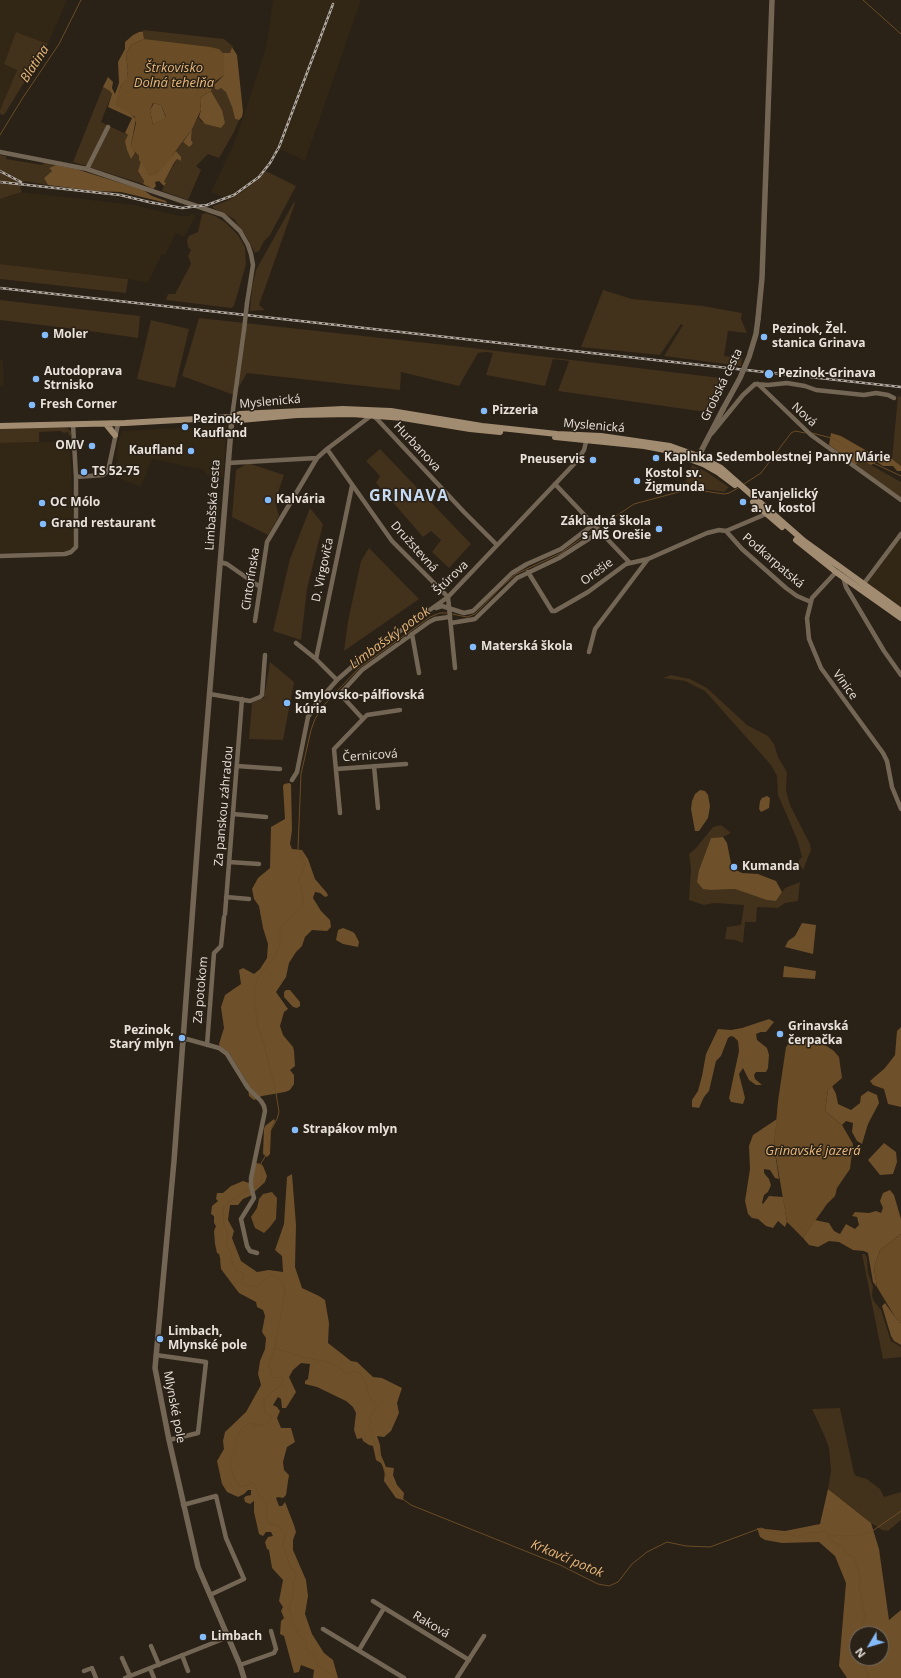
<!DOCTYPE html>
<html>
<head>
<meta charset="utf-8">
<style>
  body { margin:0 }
  #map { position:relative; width:901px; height:1678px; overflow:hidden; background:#2a2117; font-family:"Open Sans",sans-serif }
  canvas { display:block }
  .north { position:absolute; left:849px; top:1626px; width:40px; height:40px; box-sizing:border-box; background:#2a2117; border:1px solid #766e65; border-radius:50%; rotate:232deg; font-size:11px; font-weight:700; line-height:16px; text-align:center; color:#e8e2db }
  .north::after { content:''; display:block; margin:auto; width:14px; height:18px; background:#84bcfb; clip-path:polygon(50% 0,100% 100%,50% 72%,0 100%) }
</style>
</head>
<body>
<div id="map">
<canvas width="901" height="1678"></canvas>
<div class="north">N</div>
</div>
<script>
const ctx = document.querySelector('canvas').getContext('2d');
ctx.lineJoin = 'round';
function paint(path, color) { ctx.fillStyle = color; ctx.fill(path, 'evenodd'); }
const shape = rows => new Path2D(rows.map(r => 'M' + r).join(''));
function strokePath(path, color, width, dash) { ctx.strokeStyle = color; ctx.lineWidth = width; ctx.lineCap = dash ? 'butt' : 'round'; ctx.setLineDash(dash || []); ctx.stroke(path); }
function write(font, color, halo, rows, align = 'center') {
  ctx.font = font + ' "Open Sans",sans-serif'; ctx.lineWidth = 3; ctx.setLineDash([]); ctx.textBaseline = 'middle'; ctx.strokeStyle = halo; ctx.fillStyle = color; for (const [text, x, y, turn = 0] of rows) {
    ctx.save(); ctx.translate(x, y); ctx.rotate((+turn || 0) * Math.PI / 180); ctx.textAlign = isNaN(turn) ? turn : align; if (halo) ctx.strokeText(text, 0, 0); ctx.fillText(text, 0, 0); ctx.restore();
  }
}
paint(shape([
  [0,0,67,0,48,44,16,33,17,70,0,110],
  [273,0,361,0,305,161,282,150,278,152,262,176,245,190,229,200,211,192,233,146,246,109,266,47],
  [22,192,134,205,180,216,189,216,192,213,196,216,184,237,176,233,165,255,162,254,148,283,128,279,0,264,0,199],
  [0,360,3,360,4,386,0,386],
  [227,425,223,478,206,475,204,470,152,459,141,487,115,477,116,462,118,462,118,459,116,459,118,443,122,431],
  [70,441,74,542,73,548,67,552,0,553,0,443],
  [901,532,901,608,862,582]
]), '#322615');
paint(shape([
  [144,30,224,39,234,47,232,47,230,53,223,53,219,49,156,41,144,39,143,32,139,32],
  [16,32,48,44,4,115,0,114,0,110,17,70,4,64],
  [214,85,215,89,218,90,221,88,226,91,232,107,235,119,239,120,234,132,219,158,208,154,196,166,201,170,188,200,162,191,165,183,164,182,177,159,180,161,176,151,183,142,189,147,192,146,193,143,191,140,192,129,194,123,199,117,201,121,221,128,222,110,211,91],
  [103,87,111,91,112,94,101,122,128,135,131,158,135,153,139,156,141,161,138,171,144,181,143,184,73,162],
  [0,155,6,156,6,159,43,165,44,161,56,165,49,168,52,171,44,178,48,185,24,181,20,187,22,192,0,199],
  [266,171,296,186,270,235,264,241,259,251,255,253,246,236,235,221,236,220,213,208,213,206,229,200,245,190],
  [294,202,295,203,259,305,265,310,250,311,252,287,256,270],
  [206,213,215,216,225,222,238,235,245,247,246,264,234,306,231,308,166,300,168,294,175,294,191,264,188,256,191,250,188,247,187,240,189,236,198,232,202,214],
  [0,264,128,279,126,293,0,279],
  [603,290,632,299,703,306,742,313,741,319,747,333,728,331,724,356,742,358,741,366,664,356,683,325,681,324,660,355,581,347],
  [0,300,140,316,138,338,83,330,0,320],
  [199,318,464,347,729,379,713,413,558,391,569,361,553,359,545,386,486,375,493,353,486,352,478,353,459,386,401,372,400,390,247,373,234,395,182,376],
  [151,320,189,329,175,388,137,379],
  [898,396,901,397,901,466,892,459],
  [28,427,67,428,72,432,71,435,69,436,68,432,64,433,60,431,39,432,39,442,0,443,0,428],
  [380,449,471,544,449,568,432,552,441,540,431,531,423,537,376,483,380,476,366,461],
  [860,459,901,482,901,498,856,465],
  [248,463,284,475,275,501,279,516,268,535,232,517,236,470],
  [692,465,705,471,729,487,724,492,684,486],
  [310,508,323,524,307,589,301,640,273,631,290,559],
  [369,548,419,599,344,651,348,621,361,561],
  [270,662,294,682,283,740,249,739,252,703,264,698],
  [671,675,690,679,707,688,747,725,768,736,774,744,778,757,787,772,786,791,790,805,810,844,811,850,803,870,799,863,799,860,802,857,797,839,778,795,777,776,771,765,705,691,685,681,663,678],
  [721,825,731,833,723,837,711,838,699,870,711,890,735,889,776,901,785,888,800,882,798,901,785,903,778,908,757,907,756,922,745,922,743,943,735,940,725,939,727,927,741,925,744,905,714,903,704,905,689,900,691,869,689,854,696,848,713,827],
  [862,1254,865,1254,867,1258,868,1273,873,1286,872,1296,874,1301,881,1310,891,1341,901,1347,901,1357,883,1359],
  [840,1408,854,1473,856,1476,867,1479,872,1483,880,1489,884,1497,901,1492,901,1520,888,1531,882,1530,871,1523,828,1489,831,1471,829,1448,825,1437,812,1409]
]), '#42311b');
paint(shape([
  [139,32,143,32,144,39,131,45,126,54,128,71,127,79,121,86,117,101,136,119,131,145,135,153,131,159,127,150,125,141,128,135,125,133,132,118,108,107,112,94,110,91,103,87,108,77,113,82,112,88,115,94,119,83,118,62,125,49,125,42,133,35],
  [232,47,237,55,242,102,243,112,242,117,239,120,235,119,232,107,226,92,221,88,218,90,215,89,214,85,224,75,223,53,230,53],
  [211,91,222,110,225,123,221,128,205,124,199,117,201,110,200,100,202,96],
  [154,103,161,105,166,118,153,125,150,110],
  [192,129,191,140,193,143,191,146,189,147,183,142],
  [176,151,181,157,181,161,177,159,174,163,164,182,166,183,164,186,159,181,155,182,156,186,153,189,143,184,144,181,138,171,141,161,150,175,157,173],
  [56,165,76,169,143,190,152,196,166,201,167,203,121,192,94,191,48,185,44,178,52,171,49,168],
  [831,433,841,436,874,455,892,459,901,466,901,471,897,471,893,466,883,466,877,462,871,465,860,459,856,465,829,445],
  [289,783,291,784,292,830,290,844,292,849,302,850,308,859,315,879,327,893,328,896,325,897,320,893,315,892,313,898,321,911,330,920,331,927,327,931,312,930,305,937,302,946,296,952,289,963,286,977,276,992,288,1009,284,1012,280,1026,283,1035,293,1047,294,1051,295,1066,290,1070,294,1075,294,1084,290,1090,285,1092,262,1096,254,1100,249,1096,247,1082,229,1053,220,1047,219,1044,224,1028,221,1007,225,995,241,984,239,970,243,968,254,974,260,969,267,958,268,944,263,928,259,906,254,899,252,889,258,878,270,868,271,827,285,819,283,786,284,784],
  [700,790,705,791,708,795,710,806,708,818,699,831,695,831,691,809,692,801,695,794],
  [767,796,770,798,769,808,761,812,759,809,760,801,762,798],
  [723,837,727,843,732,868,742,873,758,874,776,881,782,892,776,901,767,900,735,889,711,890,703,889,697,882,699,870,711,838],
  [802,923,816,925,813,954,785,947,788,941,795,936],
  [343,928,353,932,355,934,359,942,358,947,343,944,336,940,338,930],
  [784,966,816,971,815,979,783,977],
  [286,990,290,990,300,1002,300,1006,297,1008,293,1007,284,997,284,992],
  [769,1019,774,1022,766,1032,761,1032,756,1034,757,1040,767,1048,769,1055,768,1068,766,1072,756,1072,754,1075,755,1079,762,1085,756,1085,749,1080,743,1068,739,1074,745,1098,743,1104,731,1102,729,1098,739,1051,738,1041,734,1037,731,1036,728,1038,721,1056,716,1061,709,1091,704,1097,699,1108,692,1107,692,1100,698,1091,702,1076,706,1054,718,1029,731,1030,742,1028],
  [901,1027,901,1107,888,1104,884,1089,873,1085,870,1081,885,1068,895,1055,897,1031],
  [832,1086,836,1094,838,1104,851,1110,860,1103,861,1096,868,1091,877,1095,879,1103,868,1124,862,1144,857,1141,852,1132,853,1123,846,1121,842,1125,825,1111,828,1090],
  [274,1119,275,1121,271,1129,270,1154,267,1157,263,1154,264,1129,265,1126],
  [777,1119,774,1146,779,1179,775,1178,770,1170,764,1169,764,1173,769,1179,771,1185,768,1192,764,1195,762,1203,763,1204,769,1196,783,1197,787,1222,785,1227,778,1221,773,1228,766,1226,758,1219,752,1218,748,1214,745,1201,750,1169,749,1146,753,1135],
  [884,1143,896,1152,897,1162,893,1174,880,1175,868,1160],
  [256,1163,261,1164,263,1166,267,1176,265,1182,250,1196,243,1199,238,1205,230,1205,228,1220,234,1231,232,1238,241,1261,257,1272,269,1270,283,1272,282,1256,275,1250,284,1224,287,1177,292,1174,296,1225,295,1267,302,1288,319,1296,325,1300,329,1323,328,1343,351,1361,357,1362,373,1377,382,1378,402,1388,397,1403,399,1413,391,1431,384,1437,377,1436,380,1445,381,1455,386,1467,394,1468,393,1475,397,1485,404,1493,403,1500,396,1498,384,1481,385,1471,381,1463,376,1460,373,1446,369,1445,363,1441,362,1438,357,1439,354,1430,356,1413,353,1407,346,1401,317,1387,305,1384,305,1381,308,1379,310,1364,301,1363,293,1370,289,1377,296,1392,286,1408,282,1408,281,1399,278,1397,273,1405,277,1407,280,1411,277,1418,281,1428,291,1428,295,1442,287,1447,283,1462,284,1470,289,1475,286,1495,283,1498,278,1497,276,1498,279,1506,282,1506,285,1502,294,1525,296,1532,293,1540,293,1550,306,1580,308,1596,305,1614,312,1634,324,1653,333,1660,338,1678,313,1678,314,1670,301,1665,299,1672,294,1673,284,1636,280,1634,281,1621,284,1618,281,1611,283,1607,279,1601,283,1580,272,1568,269,1550,267,1549,265,1542,268,1537,273,1536,271,1532,266,1532,263,1536,259,1534,254,1512,254,1501,250,1504,245,1502,244,1498,246,1496,251,1495,251,1490,248,1490,244,1494,238,1497,227,1492,222,1484,217,1461,224,1449,223,1441,225,1432,246,1412,261,1385,258,1374,260,1361,265,1349,266,1338,262,1332,265,1316,263,1310,257,1307,256,1302,239,1293,221,1269,220,1258,219,1254,217,1253,215,1244,214,1231,216,1226,214,1223,214,1216,211,1214,212,1206,218,1201,216,1199,217,1193,223,1193,231,1186,243,1181,249,1183,251,1182],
  [890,1190,894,1195,901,1219,901,1234,880,1250,874,1268,877,1287,873,1282,868,1253,864,1251,853,1250,839,1242,829,1241,818,1247,809,1245,803,1238,815,1220,829,1223,834,1231,840,1234,846,1224,855,1229,859,1225,857,1217,852,1216,855,1212,869,1213,876,1211,881,1213,883,1208,880,1201,883,1193],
  [885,1303,895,1317,901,1323,901,1345,894,1341,891,1336,882,1306],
  [828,1489,871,1523,879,1549,889,1620,901,1610,901,1678,847,1678,839,1666,846,1583,835,1556,819,1542,782,1543,765,1540,760,1537,757,1528,785,1531,820,1524],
  [857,1634,881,1634,881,1658,857,1658]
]), '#6e502a');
paint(shape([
  [144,39,210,47,219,49,223,53,224,56,224,75,216,81,211,91,202,96,200,100,201,110,192,129,166,164,157,173,152,176,148,173,139,160,139,156,133,150,131,145,136,123,135,117,115,105,121,86,127,78,128,71,126,54,131,45],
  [153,103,161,105,166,117,153,125,150,110],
  [801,1036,825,1045,834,1051,839,1057,842,1078,828,1090,825,1111,842,1125,853,1144,850,1169,837,1188,835,1196,827,1204,803,1238,787,1222,774,1146,778,1101,786,1047,794,1037],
  [272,1192,277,1198,276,1219,270,1227,264,1233,255,1228,251,1217,257,1208,259,1199,263,1194],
  [901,1234,901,1323,895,1317,877,1287,874,1268,880,1250]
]), '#6a4d26');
strokePath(shape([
  [863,0,901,34],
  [0,135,22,99,59,44,81,0],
  [812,433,835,439,869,461,901,476],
  [744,484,761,473,791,433,795,431,805,433],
  [598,528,634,504,690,489,724,494,729,493,740,487],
  [452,614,467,617,475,614,501,587,516,574,561,553,595,529],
  [253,1188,256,1187,261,1181,262,1174,260,1165,269,1150,267,1137,277,1119,279,1112,275,1087,262,1038,257,1024,258,1016,255,1007,255,987,258,977,275,957,280,942,280,928,302,905,303,896,299,880,305,864,298,849,301,774,311,730,315,719,323,706,359,668,430,617,440,613,448,613],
  [250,1189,227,1203,223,1209,224,1226,228,1235,226,1243,232,1256,232,1261,235,1269,237,1272,241,1272,244,1274,243,1279,241,1280,242,1284,256,1287,270,1275,276,1276,284,1286,285,1291,275,1348,269,1365,271,1376,274,1378,282,1377,284,1380,282,1384,267,1396,264,1401,265,1413,270,1415,271,1417,269,1422,261,1426,249,1423,241,1429,236,1439,236,1452,231,1459,231,1467,235,1481,239,1485,242,1487,252,1483,256,1486,259,1496,267,1503,267,1521,270,1524,278,1525,285,1535,283,1544,290,1567,293,1569,297,1575,293,1583,293,1598,289,1608,292,1617,292,1623,300,1637,306,1641,306,1647,309,1653,313,1653,316,1657,317,1665,337,1678],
  [275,1348,302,1357,332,1363,347,1374,354,1371,360,1373,366,1384,369,1396,374,1402,377,1407,369,1417,371,1422,369,1426,372,1432,372,1437,379,1451,385,1473,392,1485,400,1497,411,1505,560,1565,598,1584,609,1586,618,1582,632,1564,647,1552,667,1542,686,1546,710,1547,761,1528,780,1535,789,1534,797,1537,800,1535,804,1537,807,1533,811,1532,815,1533,825,1531,830,1539,845,1549,845,1553,854,1557,860,1574,859,1588,865,1616,858,1634],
  [828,1535,835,1536,839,1535,845,1536,861,1535,871,1532,901,1511],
  [857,1638,857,1641],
  [862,1658,869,1678]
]), '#6a4d26', 1);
strokePath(shape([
  [0,152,87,169,223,215,240,231,248,245,251,254,253,265,247,303],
  [87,169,108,127],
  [758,384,811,435,901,500],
  [232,417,244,330],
  [712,433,743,395,755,384,768,385,787,383,805,386,816,390,864,395,876,393,888,395,894,398],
  [327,449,392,541,448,597],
  [228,463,317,458],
  [76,477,103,475,108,471,118,424],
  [555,484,630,563],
  [726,531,742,549,786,588,797,596,811,602],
  [0,556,65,554,71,552,76,547,76,477,73,424],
  [220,562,227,564,260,587],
  [528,572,552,611,555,611,588,592,626,564,648,559,707,533,719,530,726,531,766,514],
  [836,572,812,598,807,618,809,639,821,668,883,753,887,761,892,787,901,809],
  [843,577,846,587,884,651,901,675],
  [862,586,901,534],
  [448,597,455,668],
  [436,608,442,606,464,613,473,611,512,573,527,564,561,549,594,524],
  [255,621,267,542,317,458,327,449,372,415,377,419,464,512,497,545],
  [451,623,475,619,517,578,559,558,601,531],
  [412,634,419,673],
  [296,643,316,659,337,680],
  [589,652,595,629,648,559],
  [316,659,352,486],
  [210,694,250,701,260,697,262,695,265,655],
  [400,710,367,715,363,719,340,694,362,670,429,622,435,619,449,617],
  [237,766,280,769],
  [374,766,378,808],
  [336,769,406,764],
  [292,780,297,772,308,717,316,704,337,680,362,658,448,597,576,462,584,450,587,438],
  [340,813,334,749,363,719],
  [233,814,266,817],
  [229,862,259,864],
  [226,897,249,899],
  [225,914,242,699],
  [183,1038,219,1048,227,1054,248,1088,261,1101,264,1106,265,1111,251,1178,251,1186,254,1198,241,1219,247,1246,250,1251,257,1253],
  [207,1045,214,953,221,946,224,917],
  [156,1355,206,1362,198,1433,169,1440],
  [183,1505,216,1496,226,1538,244,1579,210,1595],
  [373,1601,469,1660],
  [323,1629,404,1678],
  [151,1646,159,1665],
  [359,1650,384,1608],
  [182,1655,188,1671],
  [122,1658,130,1676],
  [240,1665,274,1653,276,1649,271,1631],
  [150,1668,154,1678],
  [84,1671,92,1668,96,1678],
  [125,1678,228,1637],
  [457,1678,484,1636]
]), '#736655', 4.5);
strokePath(shape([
  [758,319,762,278,772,0],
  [232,417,200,811,174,1161,155,1368,169,1440,198,1567,240,1665,244,1678],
  [697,459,723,409]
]), '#736655', 5.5);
strokePath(shape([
  [232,417,240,420,297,415,352,414,403,418,470,429,500,432],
  [106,424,115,435],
  [0,426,125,423,232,417,240,414,343,409,391,411,482,426,557,434,601,436,670,446,698,456,721,468,804,541,901,611],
  [555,437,644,446,665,450,703,464,719,473,735,485],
  [753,502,782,527],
  [796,540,836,572,901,618]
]), '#a18c71', 6);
const rail = shape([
  [0,171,21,182],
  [0,182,120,195,153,203],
  [149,202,182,208,207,205,234,195,259,177,270,163,279,147,333,4],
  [0,288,901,387]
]);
strokePath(rail, '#b3aca4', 2.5);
strokePath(rail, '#2a2117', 1, [3]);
strokePath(shape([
  [244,330,247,303]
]), '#736655', 4.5);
strokePath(shape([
  [723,409,740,378,749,357,756,334,758,319]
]), '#736655', 5.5);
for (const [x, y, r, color] of [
  [45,335,4,"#84bcfb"],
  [764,337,4,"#84bcfb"],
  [769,374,5,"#84bcfb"],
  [36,379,4,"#84bcfb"],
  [32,405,4,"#84bcfb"],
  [484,411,4,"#84bcfb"],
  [185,427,4,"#84bcfb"],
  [92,446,4,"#84bcfb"],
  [191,451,4,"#84bcfb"],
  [656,458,4,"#84bcfb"],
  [593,460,4,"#84bcfb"],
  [84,472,4,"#84bcfb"],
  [637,481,4,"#84bcfb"],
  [268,500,4,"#84bcfb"],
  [743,502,4,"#84bcfb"],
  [42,503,4,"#84bcfb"],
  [43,524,4,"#84bcfb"],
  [659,529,4,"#84bcfb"],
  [473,647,4,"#84bcfb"],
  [287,703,4,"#84bcfb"],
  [734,867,4,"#84bcfb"],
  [780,1034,4,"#84bcfb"],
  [182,1038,4,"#84bcfb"],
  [295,1130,4,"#84bcfb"],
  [160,1339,4,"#84bcfb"],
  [203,1637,4,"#84bcfb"]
]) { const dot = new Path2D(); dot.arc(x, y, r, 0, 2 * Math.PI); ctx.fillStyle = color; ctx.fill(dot); strokePath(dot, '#2a2117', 1.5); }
write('bold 12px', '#e8e2db', '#2a2117', [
  ["Pezinok, Žel.",772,330],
  ["stanica Grinava",772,344],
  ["Moler",53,335],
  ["Autodoprava",44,372],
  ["Strnisko",44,386],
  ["Pezinok-Grinava",778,374],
  ["Fresh Corner",40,405],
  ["Pizzeria",492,411],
  ["Pezinok,",193,420],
  ["Kaufland",193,434],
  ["OMV",84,446,"right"],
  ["Kaufland",183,451,"right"],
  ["Kaplnka Sedembolestnej Panny Márie",664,458],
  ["Pneuservis",585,460,"right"],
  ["TS 52-75",92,472],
  ["Kostol sv.",645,474],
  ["Žigmunda",645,488],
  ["Evanjelický",751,495],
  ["a. v. kostol",751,509],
  ["Kalvária",276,500],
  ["OC Mólo",50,503],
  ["Základná škola",651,522,"right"],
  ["s MŠ Orešie",651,536,"right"],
  ["Grand restaurant",51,524],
  ["Materská škola",481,647],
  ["Smylovsko-pálfiovská",295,696],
  ["kúria",295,710],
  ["Kumanda",742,867],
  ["Grinavská",788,1027],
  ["čerpačka",788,1041],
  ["Pezinok,",174,1031,"right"],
  ["Starý mlyn",174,1045,"right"],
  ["Strapákov mlyn",303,1130],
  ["Limbach,",168,1332],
  ["Mlynské pole",168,1346],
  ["Limbach",211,1637]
], 'left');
write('12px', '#e8e2db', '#2a2117', [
  ["Grobská cesta",722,385,-64],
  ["Myslenická",270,402,-5],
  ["Nová",804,415,42],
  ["Myslenická",594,426,5],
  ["Hurbanova",417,447,47],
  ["Limbašská cesta",213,505,-86],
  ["Družstevná",414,547,48],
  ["Podkarpatská",773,561,41],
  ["D. Virgoviča",323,570,-78],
  ["Orešie",597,572,-36],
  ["Štúrova",451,578,-44],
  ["Cintorínska",251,579,-81],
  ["Vinice",845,685,54],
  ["Černicová",370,756,-4],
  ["Za panskou záhradou",224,806,-85],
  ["Za potokom",201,990,-85],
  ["Mlynské pole",174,1407,79],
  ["Raková",431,1625,31]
]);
write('italic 13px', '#e9b87a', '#2a2117', [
  ["Blatina",35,64,-57],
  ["Štrkovisko",174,68],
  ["Dolná tehelňa",174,83],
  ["Limbašský potok",390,638,-36],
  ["Grinavské jazerá",813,1151],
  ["Krkavčí potok",567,1559,23]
]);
ctx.letterSpacing = '1px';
write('bold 16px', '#c6dbf3', '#2a2117', [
  ["GRINAVA",409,496]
]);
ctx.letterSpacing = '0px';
</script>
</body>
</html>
